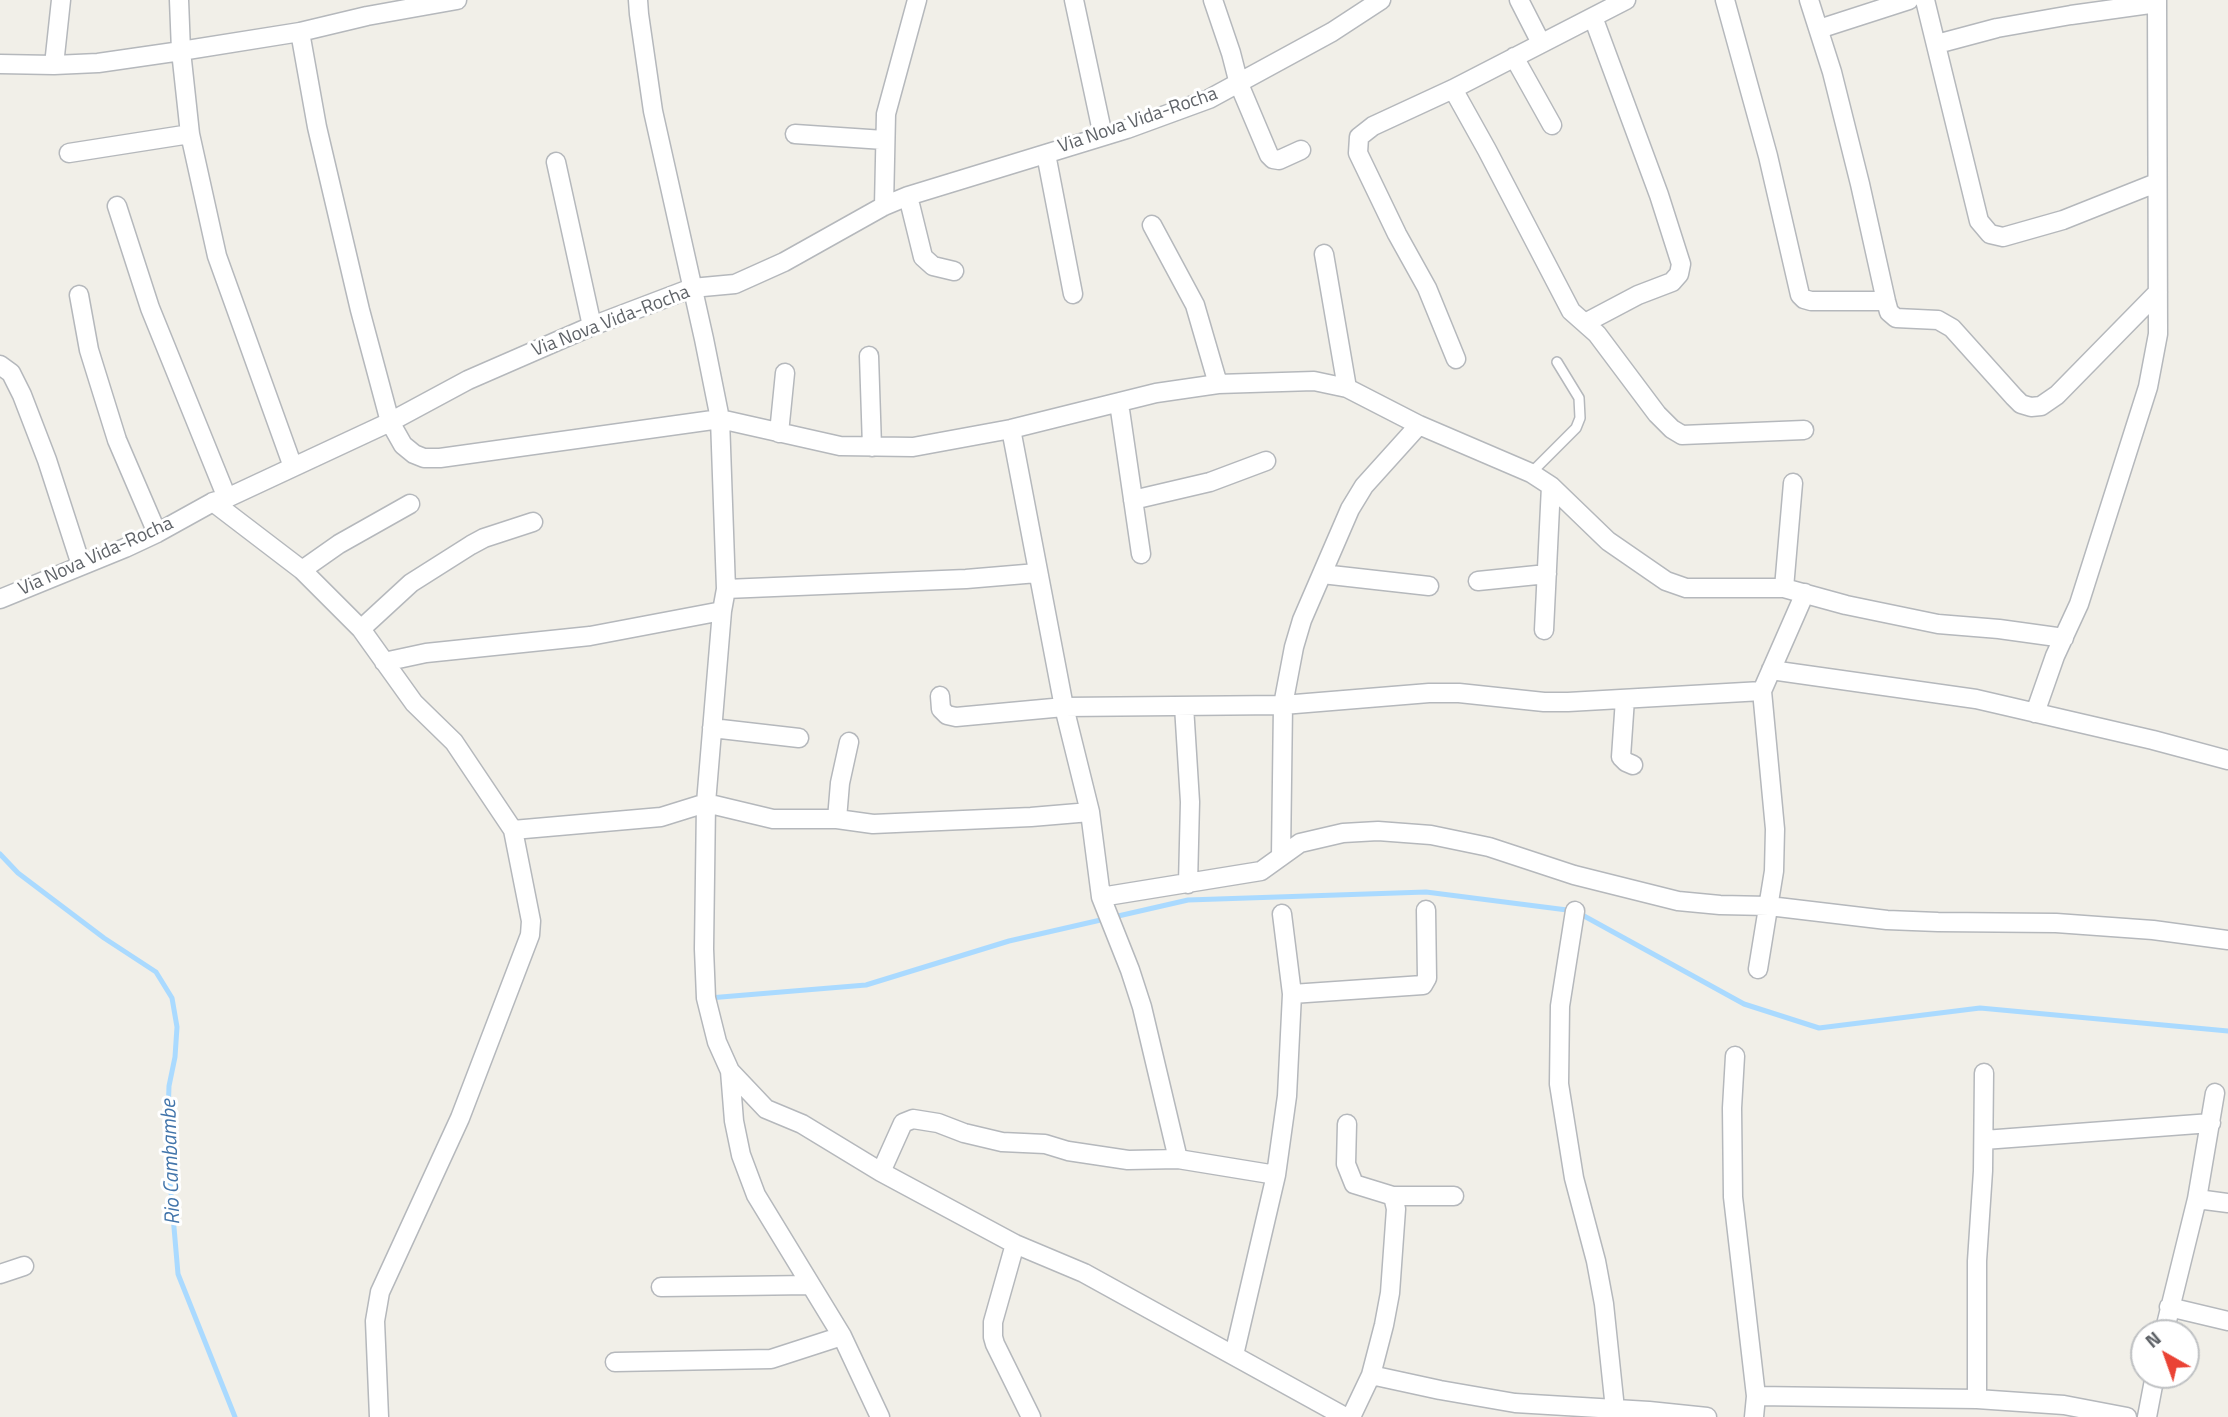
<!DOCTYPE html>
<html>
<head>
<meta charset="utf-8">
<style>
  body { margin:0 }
  #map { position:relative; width:2228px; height:1417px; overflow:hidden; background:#f1efe8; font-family:"Titillium Web",sans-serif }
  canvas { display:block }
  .north { position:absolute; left:2130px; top:1319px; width:70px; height:70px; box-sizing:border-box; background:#fff; border:2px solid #bfc1c3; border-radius:50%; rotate:320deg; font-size:19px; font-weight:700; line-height:28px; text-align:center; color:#5f6368 }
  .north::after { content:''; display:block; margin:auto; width:24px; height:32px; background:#ea4335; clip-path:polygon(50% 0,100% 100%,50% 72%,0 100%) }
</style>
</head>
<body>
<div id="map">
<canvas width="2228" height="1417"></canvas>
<div class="north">N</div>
</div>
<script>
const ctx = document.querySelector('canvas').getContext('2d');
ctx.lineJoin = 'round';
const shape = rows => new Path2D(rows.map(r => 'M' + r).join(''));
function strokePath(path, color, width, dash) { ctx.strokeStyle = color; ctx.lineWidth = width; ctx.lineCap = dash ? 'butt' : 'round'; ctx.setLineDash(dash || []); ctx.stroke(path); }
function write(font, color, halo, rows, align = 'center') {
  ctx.font = font + ' "Titillium Web",sans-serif'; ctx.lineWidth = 6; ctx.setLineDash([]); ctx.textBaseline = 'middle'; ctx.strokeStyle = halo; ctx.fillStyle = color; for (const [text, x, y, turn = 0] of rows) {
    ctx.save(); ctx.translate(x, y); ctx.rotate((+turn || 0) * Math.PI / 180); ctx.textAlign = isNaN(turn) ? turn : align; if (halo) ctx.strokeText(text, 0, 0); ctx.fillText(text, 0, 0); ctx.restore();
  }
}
strokePath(shape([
  [0,854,18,873,104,938,156,972,172,998,177,1027,175,1057,169,1086,167,1146,178,1274,235,1417],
  [709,998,866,985,1009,941,1188,900,1426,892,1575,911,1744,1004,1819,1028,1980,1008,2228,1031]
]), '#aadaff', 5);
const service = shape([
  [1531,473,1576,428,1580,418,1579,398,1557,362]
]);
const minor = shape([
  [179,0,181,51,190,134,217,256,293,467],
  [638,0,639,14,653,111,704,339,720,419,726,589,722,611,706,803,704,949,706,998,717,1042,730,1071,734,1121,741,1155,756,1195,842,1336,880,1417],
  [1074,0,1103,136],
  [1213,0,1231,53,1239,84,1269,155,1273,159,1279,160,1301,150],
  [1519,0,1541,43],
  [1725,0,1768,156,1800,295,1804,299,1811,301,1886,301],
  [1809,0,1832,72,1860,184,1886,301,1889,312,1896,318,1938,320,1952,328,2014,397,2021,404,2031,407,2041,406,2057,395,2158,292],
  [1925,0,1979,221,1990,234,2003,237,2063,220,2156,183],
  [1819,29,1909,0],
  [300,32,317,127,360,310,390,422,403,445,414,454,424,458,440,458,720,419,840,446,913,447,1011,429,1156,393,1218,384,1314,381,1347,388,1419,425,1531,473,1551,486,1608,541,1666,581,1686,588,1784,588,1846,605,1938,624,1999,629,2064,638],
  [1937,44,1997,28,2071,15,2157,3],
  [1514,57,1552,125],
  [0,64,54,65,98,63,181,51,300,32,367,16,457,0],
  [54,65,61,0],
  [1453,89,1487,150,1571,311,1597,334,1657,414,1672,429,1682,435,1804,430],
  [795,134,884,140],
  [69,153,190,134],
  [1046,154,1073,294],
  [556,162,592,326],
  [908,196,923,257,933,266,954,271],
  [117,206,150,308,227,498],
  [884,206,886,114,917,0],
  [1152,225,1195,305,1218,384],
  [1324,254,1347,388],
  [79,295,89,350,117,440,157,533],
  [1585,323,1638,295,1672,282,1679,274,1681,264,1659,195,1593,17],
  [869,356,872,447],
  [1456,359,1427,288,1397,234,1358,153,1359,137,1373,126,1453,89,1626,0],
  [0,365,11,373,22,395,47,460,81,565],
  [1119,403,1141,554],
  [1011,429,1064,707,1090,812,1101,897,1130,970,1142,1007,1178,1159],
  [779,433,785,373],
  [1133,500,1210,482,1266,461],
  [213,502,302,570,361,629,414,703,454,742,513,830,661,817,706,803,773,819,837,819,873,824,1031,817,1090,812],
  [302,570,339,544,410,504],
  [1322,574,1429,586],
  [1478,581,1547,574],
  [1784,588,1793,483],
  [726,589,966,579,1037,573],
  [0,599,125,548,157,533,213,502,227,498,390,422,468,380,592,326,692,288,735,284,784,262,884,206,908,196,1127,129,1209,99,1332,32,1381,0],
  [361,629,411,583,471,545,484,538,533,522],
  [1544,630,1551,486],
  [384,662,426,653,590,636,722,611],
  [1771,670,1976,699,2153,740,2228,760],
  [940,696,941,709,947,715,956,717,1064,707,1283,705,1294,647,1302,620,1350,509,1364,486,1419,425],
  [1625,699,1621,757,1626,762,1633,765],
  [1184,706,1190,802,1188,884],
  [2035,713,2055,656,2079,604,2148,387,2158,334,2157,0],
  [712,728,799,738],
  [837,819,840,783,849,742],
  [1281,856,1283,705,1429,693,1459,693,1544,702,1568,702,1762,691],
  [1101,897,1261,871,1300,843,1343,833,1378,831,1431,835,1489,847,1574,875,1678,901,1720,905,1769,906,1887,920,1938,922,2056,923,2153,930,2228,940],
  [1575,911,1560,1006,1559,1084,1574,1178,1596,1261,1604,1304,1615,1409],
  [1758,969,1774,871,1775,829,1762,691,1805,593],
  [1292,994,1423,985,1427,978,1426,910],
  [1735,1056,1732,1108,1733,1197,1756,1396,1754,1417],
  [730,1071,766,1109,802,1124,881,1172,1015,1244,1084,1273,1345,1417],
  [1347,1124,1346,1164,1354,1184,1393,1196,1396,1209,1390,1293,1384,1325,1371,1375,1351,1417],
  [1984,1140,2211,1123],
  [881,1172,903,1123,913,1119,938,1123,964,1133,1002,1142,1045,1144,1068,1151,1128,1160,1178,1159,1276,1175],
  [1393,1196,1454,1196],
  [2197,1199,2228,1203],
  [1015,1244,993,1322,993,1337,995,1344,1031,1417],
  [0,1274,24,1266],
  [661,1287,810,1285],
  [2169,1307,2228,1321],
  [2164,1333,2197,1199,2215,1093],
  [1234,1355,1276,1175,1287,1096,1292,994,1282,914],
  [615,1362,771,1359,842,1336],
  [1371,1375,1440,1390,1515,1403,1649,1411,1707,1417],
  [1756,1396,1977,1399,2064,1405,2127,1417],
  [1977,1399,1977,1261,1983,1171,1984,1073],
  [379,1417,375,1321,380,1292,460,1118,530,935,531,921,513,830],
  [2147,1417,2155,1375]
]);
strokePath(service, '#b5b8bc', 12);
strokePath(minor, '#b5b8bc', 21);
strokePath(service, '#fff', 9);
strokePath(minor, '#fff', 18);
write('19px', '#5f6368', '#fff', [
  ["Via Nova Vida-Rocha",1138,121,-19],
  ["Via Nova Vida-Rocha",611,322,-21],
  ["Via Nova Vida-Rocha",96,557,-24]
]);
write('italic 21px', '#4174aa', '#fff', [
  ["Rio Cambambe",172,1162,-92]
]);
</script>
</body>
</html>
